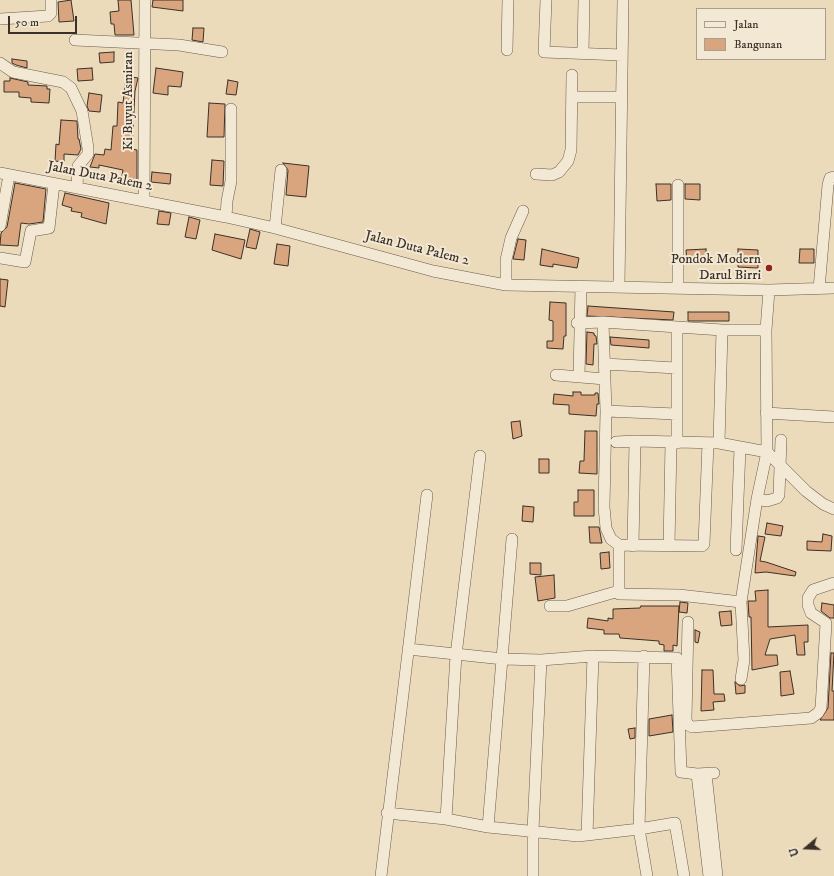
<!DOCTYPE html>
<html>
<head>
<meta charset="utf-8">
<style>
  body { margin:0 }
  #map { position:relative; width:834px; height:876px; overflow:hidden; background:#ebdbbb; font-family:"IM FELL DW Pica",serif }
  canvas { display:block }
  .legend { position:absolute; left:696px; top:8px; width:130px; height:52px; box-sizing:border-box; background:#f2e8d3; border:1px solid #a99e8f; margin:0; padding:5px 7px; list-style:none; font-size:12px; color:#3b3028 }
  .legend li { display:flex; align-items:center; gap:8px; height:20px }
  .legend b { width:20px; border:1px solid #a99e8f }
  .north { position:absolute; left:786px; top:828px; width:40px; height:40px; -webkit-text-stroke:3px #f2e8d3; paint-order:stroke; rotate:251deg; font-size:11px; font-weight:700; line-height:16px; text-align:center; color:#3b3028 }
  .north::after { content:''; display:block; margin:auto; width:14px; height:18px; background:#3b3028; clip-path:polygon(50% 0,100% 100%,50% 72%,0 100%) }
  .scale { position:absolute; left:8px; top:16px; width:69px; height:18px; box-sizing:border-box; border:2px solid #3b3028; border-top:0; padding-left:5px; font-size:12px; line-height:14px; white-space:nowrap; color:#3b3028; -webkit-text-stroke:3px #f2e8d3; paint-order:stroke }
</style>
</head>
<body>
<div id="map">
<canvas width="834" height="876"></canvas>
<ul class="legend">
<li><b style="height:5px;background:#f2e8d3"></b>Jalan</li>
<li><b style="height:11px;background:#d9a57e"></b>Bangunan</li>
</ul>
<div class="north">U</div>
<div class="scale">50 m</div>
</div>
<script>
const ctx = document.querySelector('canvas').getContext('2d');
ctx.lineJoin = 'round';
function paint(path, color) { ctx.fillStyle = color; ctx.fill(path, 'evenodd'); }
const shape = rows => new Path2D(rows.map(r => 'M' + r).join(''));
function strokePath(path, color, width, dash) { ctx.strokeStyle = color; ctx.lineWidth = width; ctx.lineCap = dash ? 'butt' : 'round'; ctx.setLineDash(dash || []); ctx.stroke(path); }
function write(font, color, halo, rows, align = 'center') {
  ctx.font = font + ' "IM FELL DW Pica",serif'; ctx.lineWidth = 4; ctx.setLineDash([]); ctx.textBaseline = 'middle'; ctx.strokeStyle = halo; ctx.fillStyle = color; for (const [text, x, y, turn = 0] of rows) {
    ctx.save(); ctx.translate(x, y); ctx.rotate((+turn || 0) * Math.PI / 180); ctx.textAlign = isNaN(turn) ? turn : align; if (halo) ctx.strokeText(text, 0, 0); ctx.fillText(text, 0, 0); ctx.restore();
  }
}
const building = shape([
  [71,0,74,21,59,22,58,2,71,0],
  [118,0,131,0,134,35,115,35,114,24,111,24,110,12,119,11,118,0],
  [153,0,183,0,183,11,152,7,153,0],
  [193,28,204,28,203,42,192,40,193,28],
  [114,52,114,62,100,63,99,53,114,52],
  [12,59,27,61,27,68,16,65,12,63,12,59],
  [92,68,93,80,78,81,77,69,92,68],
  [156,68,183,72,181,87,168,86,168,95,153,93,156,68],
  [126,76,138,78,135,91,132,149,137,150,137,182,121,180,123,170,99,165,99,168,90,167,95,154,104,155,105,149,111,150,113,126,117,126,118,102,123,103,126,76],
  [10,78,28,82,28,85,47,86,47,89,50,89,49,103,31,102,31,98,19,97,19,92,4,92,4,81,10,81,10,78],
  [228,80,238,82,236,95,226,94,228,80],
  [89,93,102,95,100,112,89,111,87,106,89,93],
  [209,103,225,104,224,137,207,137,209,103],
  [61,120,77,121,78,139,79,139,81,149,78,155,64,154,64,162,55,161,56,144,59,145,61,120],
  [212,160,224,161,223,186,210,185,212,160],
  [283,163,309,166,306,197,286,195,288,170,283,163],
  [152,172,171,174,170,184,151,182,152,172],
  [15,183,46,189,43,222,29,224,21,223,18,246,0,245,1,233,7,227,15,183],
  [656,184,671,184,671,200,657,201,656,184],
  [685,184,700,184,700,200,685,199,685,184],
  [65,193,109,203,106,224,81,217,82,213,71,211,72,208,62,205,65,193],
  [159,211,171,213,169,225,157,224,159,211],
  [189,217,200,220,196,239,185,237,189,217],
  [250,229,260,232,256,249,246,247,250,229],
  [215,234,245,240,241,259,212,250,215,234],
  [518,239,526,240,524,260,513,259,518,239],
  [277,244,290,246,288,266,274,264,277,244],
  [542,249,579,258,577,268,553,264,553,267,540,265,542,249],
  [706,249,706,263,687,263,686,250,706,249],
  [738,249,758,250,758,268,738,267,738,249],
  [800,249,814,249,814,263,799,263,800,249],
  [0,279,8,280,5,307,0,306,0,279],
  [550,302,566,303,566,336,564,336,563,349,547,348,547,341,553,341,553,321,549,320,550,302],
  [588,306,674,312,673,320,587,316,588,306],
  [688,312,729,312,729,321,688,321,688,312],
  [587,332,594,333,594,335,596,336,597,344,594,344,593,365,586,364,587,332],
  [610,337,649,340,649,348,611,345,610,337],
  [573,392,581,392,581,395,595,395,595,393,598,393,599,404,597,404,596,416,569,414,569,405,553,404,554,394,573,396,573,392],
  [520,421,522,436,513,439,511,422,520,421],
  [585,431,597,431,597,474,579,473,580,461,584,461,585,431],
  [539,459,549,459,549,473,539,473,539,459],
  [578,490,594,490,594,516,574,516,574,502,578,502,578,490],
  [523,506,534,507,533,522,522,521,523,506],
  [767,523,783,526,781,536,765,534,767,523],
  [589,527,599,527,602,543,590,543,589,527],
  [823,534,832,536,831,551,807,550,807,541,822,542,823,534],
  [758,536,765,537,760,561,766,562,796,572,795,576,766,572,755,573,758,536],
  [609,552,610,568,601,569,600,553,609,552],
  [530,563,541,563,541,575,530,574,530,563],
  [554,575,555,598,538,601,535,577,554,575],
  [768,590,768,627,808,625,808,642,804,642,805,655,797,655,795,635,770,639,765,655,777,655,778,665,752,670,751,617,749,617,748,601,756,601,755,591,768,590],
  [680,602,688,603,687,613,679,612,680,602],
  [822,603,834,605,834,618,830,618,821,611,822,603],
  [641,606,679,606,677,646,673,645,673,651,664,651,664,645,659,644,659,641,620,638,619,634,604,634,604,630,587,628,588,618,608,621,608,618,613,619,613,609,640,608,641,606],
  [731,611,732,625,721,626,719,612,731,611],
  [695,630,700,632,698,643,695,642,695,630],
  [831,653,834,653,832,691,834,691,834,720,820,720,828,708,831,653],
  [702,670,713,670,714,694,724,694,725,701,713,702,714,710,701,711,702,670],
  [790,671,794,694,781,696,780,672,790,671],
  [735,682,740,686,745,685,745,693,736,694,735,682],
  [672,715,673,732,649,736,649,719,672,715],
  [635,728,635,738,630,739,628,729,635,728]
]);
paint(building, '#d9a57e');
strokePath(building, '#3b3028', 1);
const minor = shape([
  [546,0,544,52,622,55],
  [0,19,48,16,51,13,51,0],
  [75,40,179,45,222,52],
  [507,50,508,0],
  [583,53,584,0],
  [0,63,13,72,63,82,71,88,82,111,88,148,88,154,78,166,77,188],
  [572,97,622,97],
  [0,173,226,217,275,228,433,271,506,285,769,290,834,288],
  [536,174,552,175,559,172,568,161,571,150,572,75],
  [144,201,145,0],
  [226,217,227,201,231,181,231,109],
  [0,226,9,175],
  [275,228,281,170],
  [0,258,25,262,31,231,49,228,54,184],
  [506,285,506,260,511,238,523,211],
  [619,286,623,0],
  [678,287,678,185],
  [819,289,828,185,830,178,834,177],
  [603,322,606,411,604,507,606,528,611,539,619,545,619,594,679,595,741,602],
  [577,323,603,322,722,330,766,330],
  [605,364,676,368],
  [556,375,605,379],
  [579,377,581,286],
  [606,411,676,414],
  [766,413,834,417],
  [616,442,635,441,719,443,767,452,806,491,823,504,834,509],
  [677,443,677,327],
  [719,443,722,330],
  [757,499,767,501,777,498,779,495,781,440],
  [619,545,702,546,704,544,708,443],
  [633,546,635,441],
  [669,546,671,443],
  [736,550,740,448],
  [550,606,567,606,619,591],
  [688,622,686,720,688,725,692,727,811,718,818,713,821,708,826,623,811,613,808,605,808,598,813,590,834,583],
  [408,649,503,659,541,660,593,656,677,658,681,772,697,774,714,773],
  [644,656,639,829,647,876],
  [741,679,744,660,741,602,757,499,767,452,766,330,769,290],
  [697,774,709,876],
  [706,774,717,876],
  [387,813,446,819,488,827,578,836,639,829,675,823,684,876],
  [446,819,456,655,480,456],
  [488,827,512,539],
  [587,835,593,656],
  [381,876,427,495],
  [533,876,533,830,541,660]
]);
strokePath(minor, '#675b4d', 12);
strokePath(minor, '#f2e8d3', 11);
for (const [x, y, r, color] of [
  [769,268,4,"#8f2418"]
]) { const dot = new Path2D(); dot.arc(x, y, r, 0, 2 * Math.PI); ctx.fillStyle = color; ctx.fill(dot); strokePath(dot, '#f2e8d3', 1.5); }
write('14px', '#3b3028', '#f2e8d3', [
  ["Ki Buyut Asmiran",129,101,-90],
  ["Jalan Duta Palem 2",100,177,11],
  ["Jalan Duta Palem 2",417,249,14]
]);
write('14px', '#3b3028', '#f2e8d3', [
  ["Pondok Modern",761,260],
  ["Darul Birri",761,276]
], 'right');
</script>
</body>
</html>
